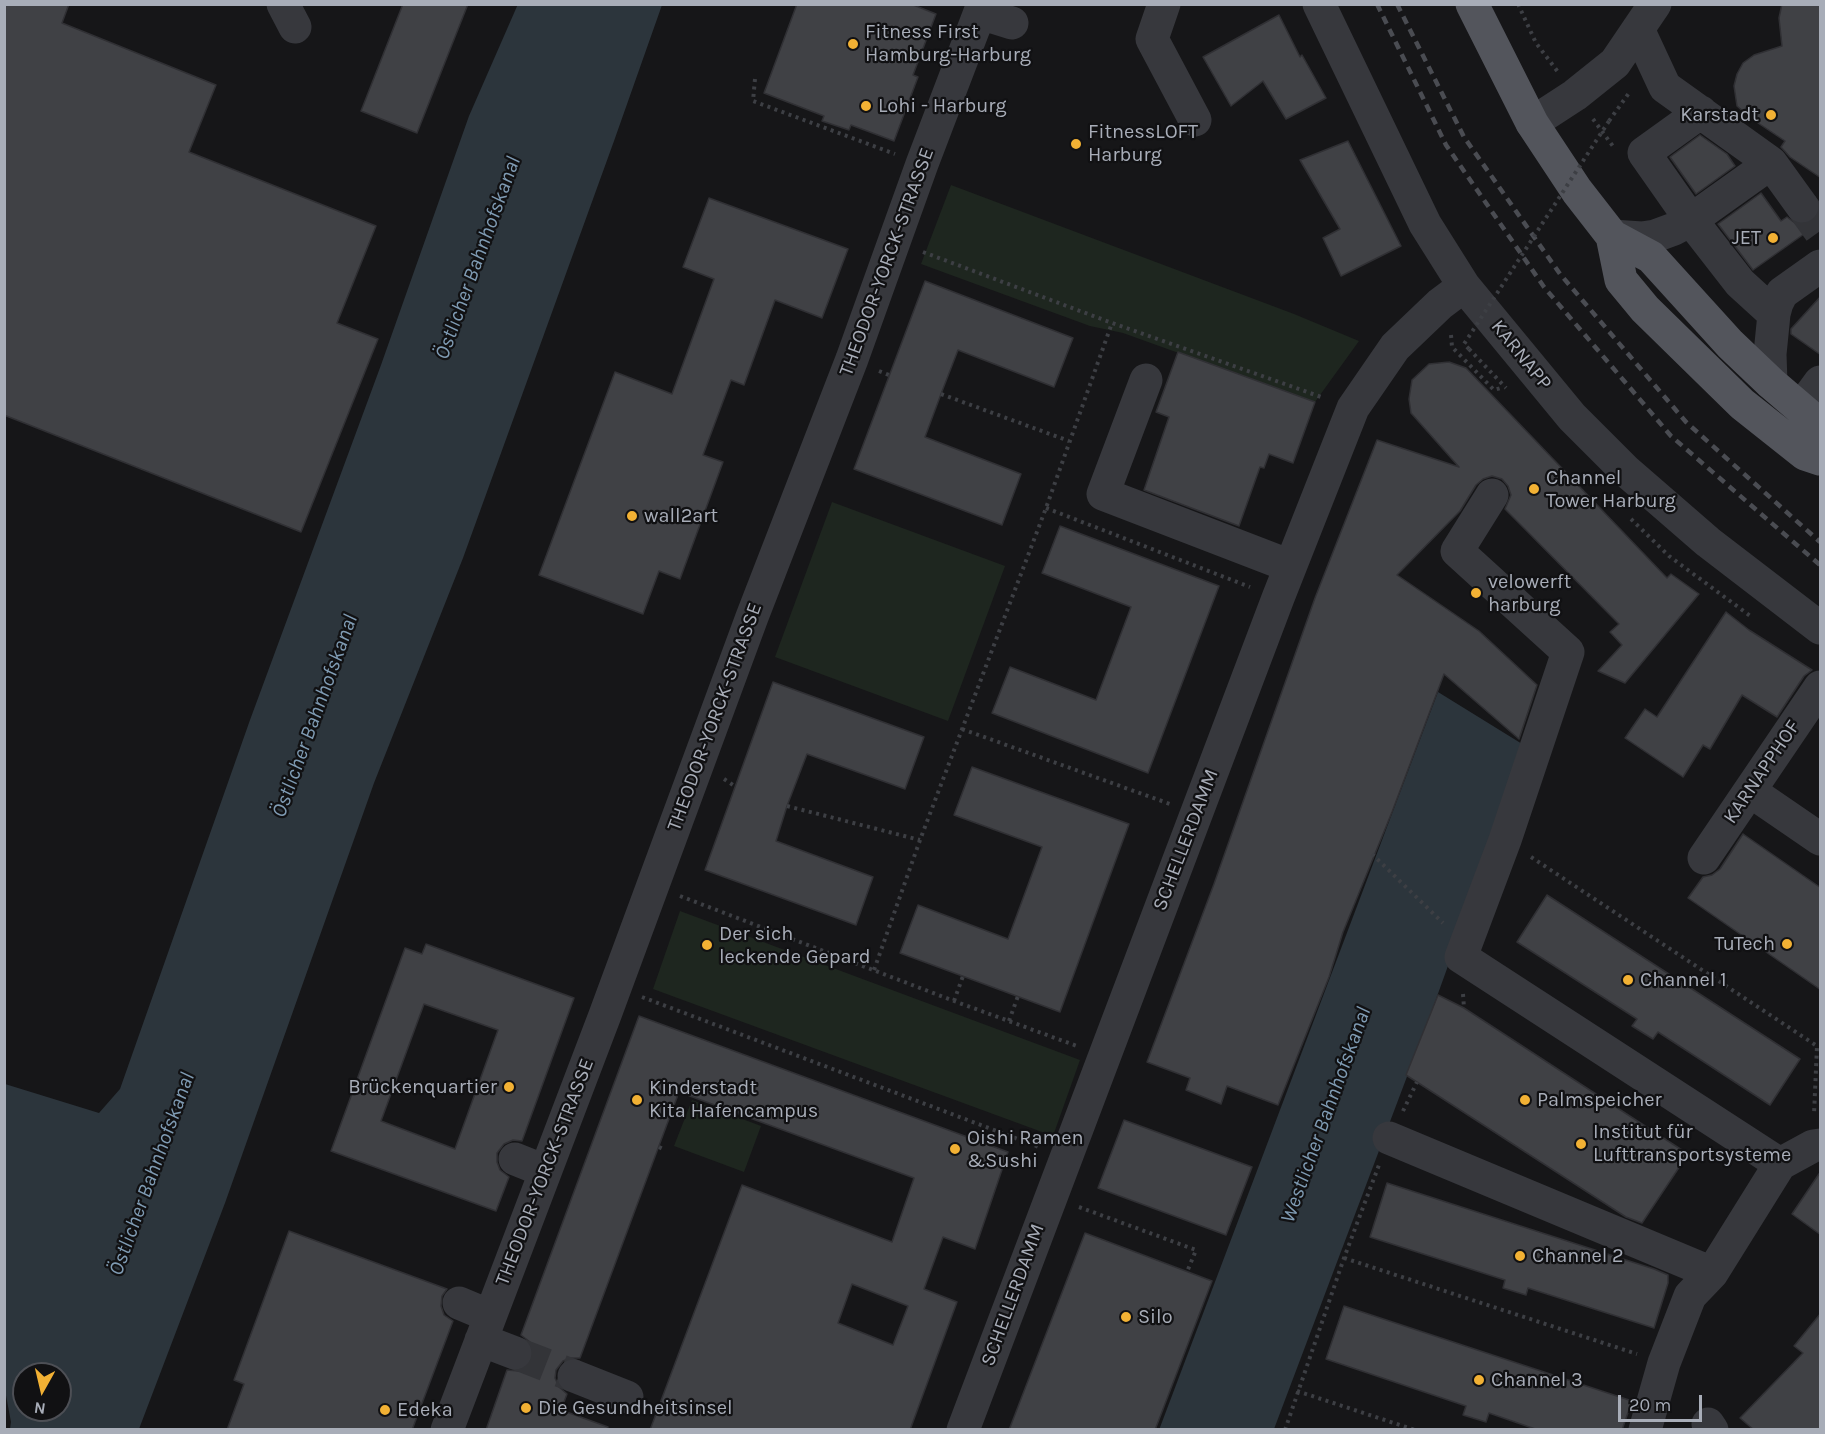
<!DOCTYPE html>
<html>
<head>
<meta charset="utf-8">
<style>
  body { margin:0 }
  #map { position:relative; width:1825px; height:1434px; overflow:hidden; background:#161618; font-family:Karla,sans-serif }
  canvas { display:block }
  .frame { position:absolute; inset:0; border:6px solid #a8adb8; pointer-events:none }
  .north { position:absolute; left:12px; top:1362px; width:60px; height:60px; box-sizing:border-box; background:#111113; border:2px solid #4d4f55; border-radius:50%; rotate:188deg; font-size:16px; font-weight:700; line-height:24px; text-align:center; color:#a8adb8 }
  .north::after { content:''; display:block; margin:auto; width:21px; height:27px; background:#f2b134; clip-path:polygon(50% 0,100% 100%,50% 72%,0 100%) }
  .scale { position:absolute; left:1618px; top:1395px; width:84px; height:27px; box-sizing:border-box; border:3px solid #a8adb8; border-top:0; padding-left:8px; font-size:18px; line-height:21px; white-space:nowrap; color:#a8adb8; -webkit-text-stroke:4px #111113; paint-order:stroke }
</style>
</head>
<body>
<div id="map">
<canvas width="1825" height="1434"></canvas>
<div class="frame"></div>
<div class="north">N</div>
<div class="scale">20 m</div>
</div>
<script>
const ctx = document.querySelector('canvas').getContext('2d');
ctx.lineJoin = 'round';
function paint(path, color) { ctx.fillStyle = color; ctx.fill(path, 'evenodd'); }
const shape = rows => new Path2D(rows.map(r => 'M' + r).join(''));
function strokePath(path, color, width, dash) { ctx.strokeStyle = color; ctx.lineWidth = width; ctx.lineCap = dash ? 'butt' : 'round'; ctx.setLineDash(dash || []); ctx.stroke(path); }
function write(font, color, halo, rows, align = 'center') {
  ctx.font = font + ' Karla,sans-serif'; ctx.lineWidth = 4.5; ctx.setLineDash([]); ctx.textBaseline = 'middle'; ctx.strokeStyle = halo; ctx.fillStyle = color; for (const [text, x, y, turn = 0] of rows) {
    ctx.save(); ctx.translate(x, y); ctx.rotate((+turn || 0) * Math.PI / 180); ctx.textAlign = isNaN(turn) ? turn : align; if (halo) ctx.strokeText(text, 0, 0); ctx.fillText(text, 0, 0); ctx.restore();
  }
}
paint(shape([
  [951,185,1294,314,1359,341,1315,402,1123,333,1090,326,921,264],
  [832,502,1005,566,948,721,775,657],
  [680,911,1080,1060,1053,1136,653,989],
  [692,1100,761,1126,744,1172,674,1146]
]), '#1e261f');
paint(shape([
  [518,4,662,5,614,141,463,558,374,783,225,1203,139,1429,10,1429,11,1422,4,1385,5,1084,99,1113,120,1089,250,720,381,365,469,116],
  [24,1374,60,1374,60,1410,24,1410],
  [1438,692,1527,747,1431,1013,1274,1429,1159,1430]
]), '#2c353c');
const building = shape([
  [4,4,69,4,62,23,216,85,189,152,376,226,337,323,378,339,301,532,4,415,4,4],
  [403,4,468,4,417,133,361,111,403,4],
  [797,4,911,4,936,14,913,75,918,77,894,141,851,125,849,130,822,121,824,116,764,93,797,4],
  [1782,4,1821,4,1821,178,1790,157,1781,147,1785,141,1752,119,1737,106,1734,86,1737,74,1743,63,1754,55,1782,46,1779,18,1782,4],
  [1279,15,1300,57,1302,55,1326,98,1286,119,1263,81,1231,106,1203,57,1279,15],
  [1700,135,1727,154,1735,166,1696,194,1670,157,1700,135],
  [1348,141,1401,246,1341,276,1323,238,1340,229,1300,160,1348,141],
  [1761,193,1781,221,1787,217,1795,223,1803,225,1812,221,1819,214,1821,206,1821,222,1753,270,1718,224,1761,193],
  [709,198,848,249,822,318,775,300,744,385,731,380,703,455,723,462,680,579,659,571,643,614,539,575,615,372,672,394,714,279,683,267,709,198],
  [925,281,1073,338,1054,387,958,350,941,394,925,437,1021,474,1002,525,854,469,925,281],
  [1821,296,1821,355,1791,334,1791,329,1821,296],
  [1178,352,1315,402,1293,463,1269,454,1264,468,1260,467,1239,526,1144,490,1169,417,1156,412,1178,352],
  [1449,362,1466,368,1667,578,1671,574,1699,594,1625,683,1598,671,1622,645,1610,632,1619,624,1505,509,1511,495,1508,486,1502,479,1492,476,1483,479,1476,485,1460,511,1397,575,1479,631,1537,685,1519,739,1444,674,1392,812,1343,932,1329,977,1278,1105,1227,1086,1221,1104,1186,1090,1190,1078,1147,1062,1214,884,1315,598,1377,440,1459,467,1411,413,1409,399,1412,380,1429,364,1449,362],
  [1060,526,1219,586,1148,773,992,713,1010,667,1096,700,1131,607,1042,573,1060,526],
  [1726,612,1749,630,1812,670,1804,676,1777,717,1742,695,1710,749,1703,745,1683,777,1625,738,1645,709,1657,717,1726,612],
  [773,682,924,737,905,789,807,754,787,806,776,841,873,877,856,925,705,870,773,682],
  [972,767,1129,824,1060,1012,900,953,918,905,1008,939,1042,847,954,815,972,767],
  [1743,834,1821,888,1821,990,1688,898,1703,877,1712,875,1720,869,1743,834],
  [1547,895,1800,1059,1770,1105,1658,1032,1653,1039,1632,1026,1637,1019,1517,942,1547,895],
  [426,944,574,998,522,1141,513,1140,504,1144,497,1153,497,1162,500,1170,509,1177,496,1211,331,1151,405,948,422,954,426,944],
  [424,1004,498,1030,455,1149,381,1121,424,1004],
  [1438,995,1464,1008,1688,1154,1642,1223,1626,1217,1406,1075,1438,995],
  [639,1016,1008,1152,975,1249,943,1237,924,1289,957,1302,910,1430,650,1430,742,1185,892,1242,914,1178,679,1092,580,1358,571,1358,563,1361,556,1370,555,1378,559,1387,567,1394,561,1410,608,1427,607,1430,486,1430,507,1370,519,1371,527,1367,533,1359,533,1349,530,1342,521,1335,639,1016],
  [852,1284,908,1306,893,1345,838,1323,852,1284],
  [1124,1120,1252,1167,1226,1235,1098,1188,1124,1120],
  [1821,1171,1821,1235,1792,1214,1821,1171],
  [1387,1183,1654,1269,1668,1275,1668,1283,1654,1328,1528,1288,1526,1295,1503,1288,1505,1280,1370,1237,1387,1183],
  [289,1231,447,1289,442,1296,441,1306,444,1315,453,1321,412,1430,227,1430,244,1384,234,1380,289,1231],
  [1085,1233,1212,1281,1155,1430,1009,1430,1085,1233],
  [1344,1306,1632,1401,1622,1430,1538,1430,1489,1413,1486,1422,1463,1415,1466,1406,1326,1359,1344,1306],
  [1821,1313,1821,1430,1754,1430,1740,1418,1803,1353,1794,1346,1821,1313]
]);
paint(building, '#404145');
strokePath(building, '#303034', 1.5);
strokePath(shape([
  [1802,206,1820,231],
  [515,1353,574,1376]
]), '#333438', 33, [33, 16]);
strokePath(shape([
  [1518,4,1536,43,1558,72],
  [755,79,753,101,895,154],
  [1593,119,1615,149],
  [1609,121,1629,93],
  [923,252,1112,323,1324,398],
  [1451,335,1452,347,1494,390,1504,387],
  [1469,349,1506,388],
  [879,371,889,375],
  [941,394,1069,441],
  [1046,508,1250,587],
  [1631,519,1669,556,1753,618],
  [962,729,1170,804],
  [724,779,736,787],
  [787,806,920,840],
  [1372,854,1443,923],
  [1531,857,1817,1046,1814,1115],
  [680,896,954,1001,1077,1046],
  [874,970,920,840,1046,508,1112,323],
  [1463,994,1464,1008],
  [642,997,1039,1147],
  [954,1001,963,976],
  [1009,1021,1018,996],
  [1403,1111,1417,1082],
  [659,1147,665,1150],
  [1079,1207,1196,1250,1187,1272],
  [1344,1258,1637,1354],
  [1297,1391,1415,1430],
  [1285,1430,1344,1258,1379,1165]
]), '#3d3f44', 4, [3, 4.5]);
strokePath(shape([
  [283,4,295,27],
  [1164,4,1152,39,1195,120],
  [1319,4,1425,224,1464,286,1572,417,1625,470,1708,542,1820,628],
  [980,13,1012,23],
  [1638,29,1665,87,1771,163,1802,206],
  [1701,112,1644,153,1691,220,1740,283,1774,314],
  [1532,123,1575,95,1615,63,1655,4],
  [1612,236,1642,238,1655,236,1674,229,1691,220,1771,163],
  [1146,380,1103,494,1290,566],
  [1771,383,1770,354,1774,314,1777,303,1782,293,1820,266],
  [1801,408,1820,382],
  [1492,495,1457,551,1568,652,1505,840,1461,957,1780,1164],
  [1750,791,1820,839],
  [1704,858,1820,687],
  [1389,1138,1712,1273],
  [515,1159,545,1171],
  [459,1303,490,1316],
  [481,1340,515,1353],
  [574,1376,627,1397],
  [1708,1424,1712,1430],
  [447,1430,605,1015,752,617,852,359,922,164,983,4],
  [963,1430,1278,598,1353,408,1395,347,1440,304,1464,286],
  [1645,1430,1664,1363,1690,1296,1712,1273,1780,1164,1813,1146,1820,1145]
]), '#37383d', 33);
strokePath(shape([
  [1472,4,1532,123,1577,191,1612,236,1651,257,1730,344,1771,383,1820,425],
  [1612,236,1621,280,1645,309,1742,404,1805,454,1820,459]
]), '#53555c', 33);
strokePath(shape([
  [1377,4,1446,145,1544,287,1671,436,1820,565],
  [1397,4,1464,137,1560,274,1686,422,1820,542]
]), '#4a4c52', 4.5, [8, 6]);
strokePath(shape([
  [1469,349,1464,344,1609,121]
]), '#3d3f44', 4, [3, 4.5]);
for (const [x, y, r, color] of [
  [853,44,6,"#f2b134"],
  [866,106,6,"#f2b134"],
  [1771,115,6,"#f2b134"],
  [1076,144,6,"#f2b134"],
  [1773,238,6,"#f2b134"],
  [1534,489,6,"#f2b134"],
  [632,516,6,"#f2b134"],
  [1476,593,6,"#f2b134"],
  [1787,944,6,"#f2b134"],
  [707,945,6,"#f2b134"],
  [1628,980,6,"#f2b134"],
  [509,1087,6,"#f2b134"],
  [637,1100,6,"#f2b134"],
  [1525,1100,6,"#f2b134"],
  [1581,1144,6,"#f2b134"],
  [955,1149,6,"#f2b134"],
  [1520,1256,6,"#f2b134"],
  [1126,1317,6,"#f2b134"],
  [1479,1380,6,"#f2b134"],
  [526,1408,6,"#f2b134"],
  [385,1410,6,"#f2b134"]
]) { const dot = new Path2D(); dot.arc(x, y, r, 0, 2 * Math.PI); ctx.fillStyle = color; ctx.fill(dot); strokePath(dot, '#111113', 2); }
write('20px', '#a8adb8', '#111113', [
  ["Fitness First",865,32],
  ["Hamburg-Harburg",865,55],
  ["Lohi - Harburg",878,106],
  ["Karstadt",1759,115,"right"],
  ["FitnessLOFT",1088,132],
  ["Harburg",1088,155],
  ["JET",1761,238,"right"],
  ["Channel",1546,478],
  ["Tower Harburg",1546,501],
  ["wall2art",644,516],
  ["velowerft",1488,582],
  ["harburg",1488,605],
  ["Der sich",719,934],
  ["leckende Gepard",719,957],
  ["TuTech",1775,944,"right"],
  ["Channel 1",1640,980],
  ["Brückenquartier",497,1087,"right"],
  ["Kinderstadt",649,1088],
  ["Kita Hafencampus",649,1111],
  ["Palmspeicher",1537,1100],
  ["Institut für",1593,1132],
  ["Lufttransportsysteme",1593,1155],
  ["Oishi Ramen",967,1138],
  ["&Sushi",967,1161],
  ["Channel 2",1532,1256],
  ["Silo",1138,1317],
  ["Channel 3",1491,1380],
  ["Die Gesundheitsinsel",538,1408],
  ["Edeka",397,1410]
], 'left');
write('20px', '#a8adb8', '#111113', [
  ["THEODOR-YORCK-STRASSE",887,262,-70],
  ["KARNAPP",1521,355,51],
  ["THEODOR-YORCK-STRASSE",715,717,-70],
  ["KARNAPPHOF",1762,772,-56],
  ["SCHELLERDAMM",1186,840,-69],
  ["THEODOR-YORCK-STRASSE",545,1172,-69],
  ["SCHELLERDAMM",1013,1295,-70]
]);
write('italic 21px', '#7f9bb3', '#111113', [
  ["Östlicher Bahnhofskanal",478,258,-70],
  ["Östlicher Bahnhofskanal",315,716,-70],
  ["Westlicher Bahnhofskanal",1326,1115,-70],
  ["Östlicher Bahnhofskanal",152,1174,-70]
]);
</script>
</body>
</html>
